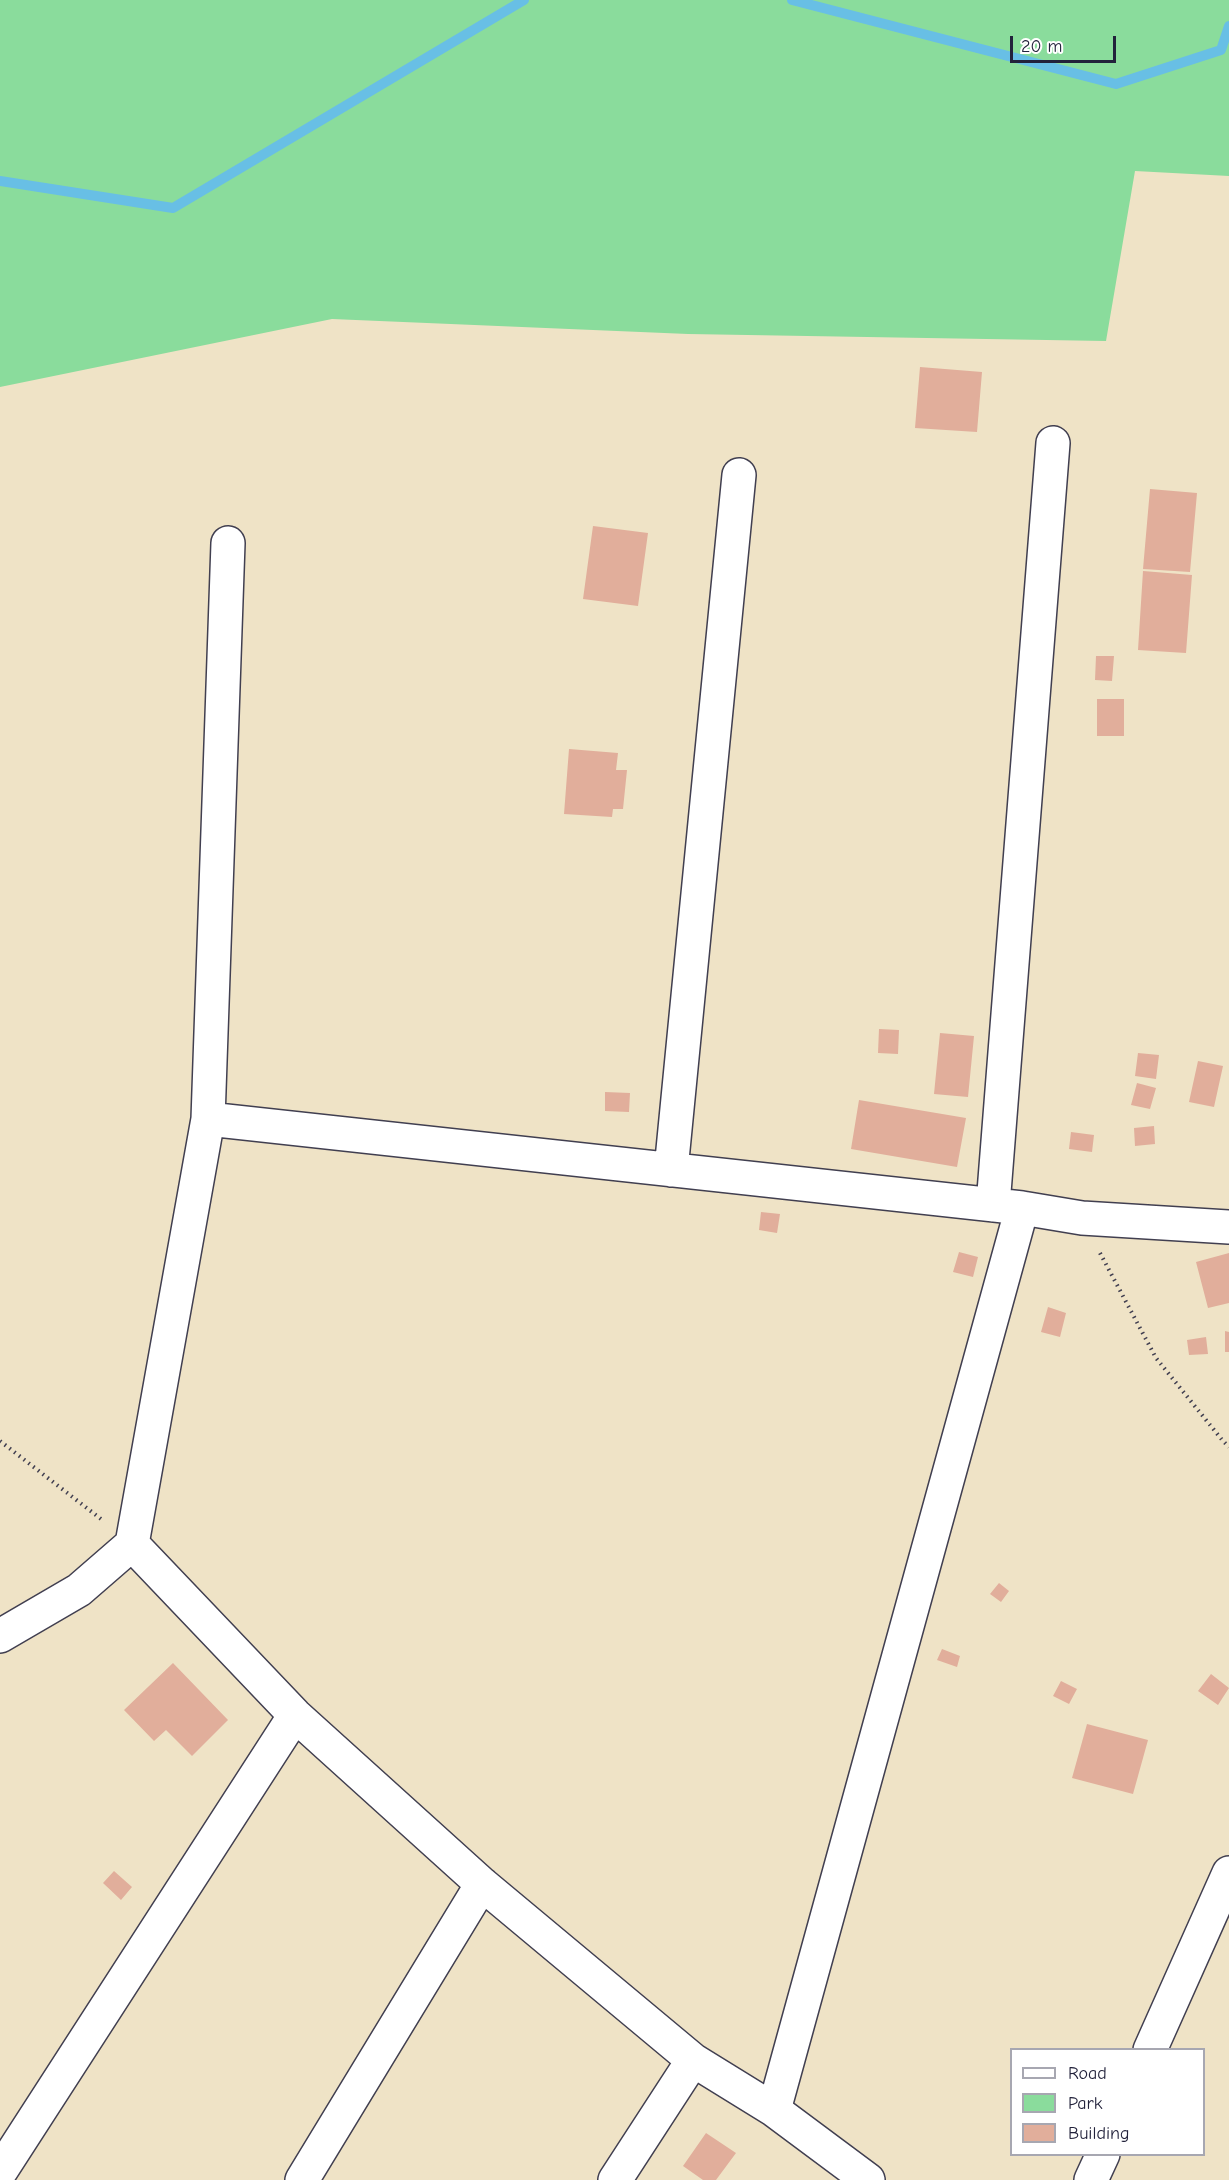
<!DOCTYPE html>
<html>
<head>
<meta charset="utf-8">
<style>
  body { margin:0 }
  #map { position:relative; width:1229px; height:2180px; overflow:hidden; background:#efe3c6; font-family:"Comic Neue",sans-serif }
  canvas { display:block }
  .legend { position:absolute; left:1010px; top:2048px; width:195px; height:108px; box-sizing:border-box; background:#fff; border:2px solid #a7a7b1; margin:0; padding:8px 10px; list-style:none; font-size:18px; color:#22223b }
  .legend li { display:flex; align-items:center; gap:12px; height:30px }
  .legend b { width:30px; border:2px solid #a7a7b1 }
  .scale { position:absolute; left:1010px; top:36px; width:106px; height:27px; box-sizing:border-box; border:3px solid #22223b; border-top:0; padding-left:8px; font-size:18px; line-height:21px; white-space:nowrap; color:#22223b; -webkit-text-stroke:4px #fff; paint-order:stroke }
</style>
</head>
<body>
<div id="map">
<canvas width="1229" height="2180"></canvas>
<ul class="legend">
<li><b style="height:8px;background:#fff"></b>Road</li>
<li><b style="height:16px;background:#8adc9c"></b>Park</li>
<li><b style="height:16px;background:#e1ae9b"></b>Building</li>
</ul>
<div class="scale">20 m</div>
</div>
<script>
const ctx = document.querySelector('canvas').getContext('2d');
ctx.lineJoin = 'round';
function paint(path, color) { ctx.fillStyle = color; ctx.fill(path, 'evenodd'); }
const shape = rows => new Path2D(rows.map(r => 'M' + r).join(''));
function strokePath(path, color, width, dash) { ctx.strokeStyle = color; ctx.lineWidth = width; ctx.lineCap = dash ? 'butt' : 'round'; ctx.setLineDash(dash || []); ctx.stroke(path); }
paint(shape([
  [0,0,1229,0,1229,176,1135,171,1106,341,688,334,332,319,0,387]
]), '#8adc9c');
strokePath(shape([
  [792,0,1116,84,1221,50,1229,26],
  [0,181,173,208,524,0]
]), '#68bfe5', 10);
paint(shape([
  [920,367,982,372,977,432,915,428],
  [1150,489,1197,493,1190,572,1143,569],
  [593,526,648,533,638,606,583,599],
  [1143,571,1192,575,1186,653,1138,650],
  [1096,656,1114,656,1112,681,1095,680],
  [1097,699,1124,699,1124,736,1097,736],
  [569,749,618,753,616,770,627,770,623,809,613,809,612,817,564,814],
  [879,1029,899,1030,898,1054,878,1053],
  [940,1033,974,1036,968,1097,934,1094],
  [1138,1053,1159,1055,1156,1079,1135,1076],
  [1198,1061,1223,1066,1214,1107,1189,1102],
  [1137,1083,1156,1088,1150,1109,1131,1105],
  [605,1092,630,1093,629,1112,605,1111],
  [859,1100,966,1118,957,1167,851,1149],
  [1154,1126,1155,1144,1135,1146,1134,1128],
  [1071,1132,1094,1135,1092,1152,1069,1149],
  [761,1212,780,1214,777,1233,759,1230],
  [959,1252,978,1257,973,1277,953,1272],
  [1229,1253,1229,1303,1208,1308,1196,1262],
  [1048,1307,1066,1313,1060,1337,1041,1332],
  [1225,1331,1229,1332,1229,1352,1225,1352],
  [1206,1337,1208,1354,1189,1355,1187,1340],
  [999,1583,1009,1591,1001,1602,990,1594],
  [942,1649,960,1656,957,1667,937,1660],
  [173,1663,228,1720,192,1756,166,1730,154,1741,124,1710],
  [1211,1674,1229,1688,1218,1705,1198,1691],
  [1061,1681,1077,1689,1069,1704,1053,1696],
  [1087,1724,1148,1740,1133,1794,1072,1778],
  [114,1871,132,1887,121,1900,103,1883],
  [706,2133,736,2153,716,2180,703,2180,683,2166]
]), '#e1ae9b');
const minor = shape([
  [208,1119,1022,1208,1082,1218,1229,1227],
  [671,1170,739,475],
  [993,1205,1053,443],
  [132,1544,295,1715,482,1884,693,2060,774,2110,868,2180],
  [0,1636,79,1590,132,1544,208,1119,228,543],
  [1150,2050,1229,1873],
  [774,2110,1022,1208],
  [0,2172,295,1715],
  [302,2180,482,1884],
  [615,2180,693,2060],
  [1091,2180,1103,2154]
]);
strokePath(minor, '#413f50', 36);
strokePath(shape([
  [1100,1253,1156,1358,1223,1441,1229,1447],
  [0,1441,101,1519]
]), '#413f50', 4, [1.5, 4.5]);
strokePath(minor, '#fff', 33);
</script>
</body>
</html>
